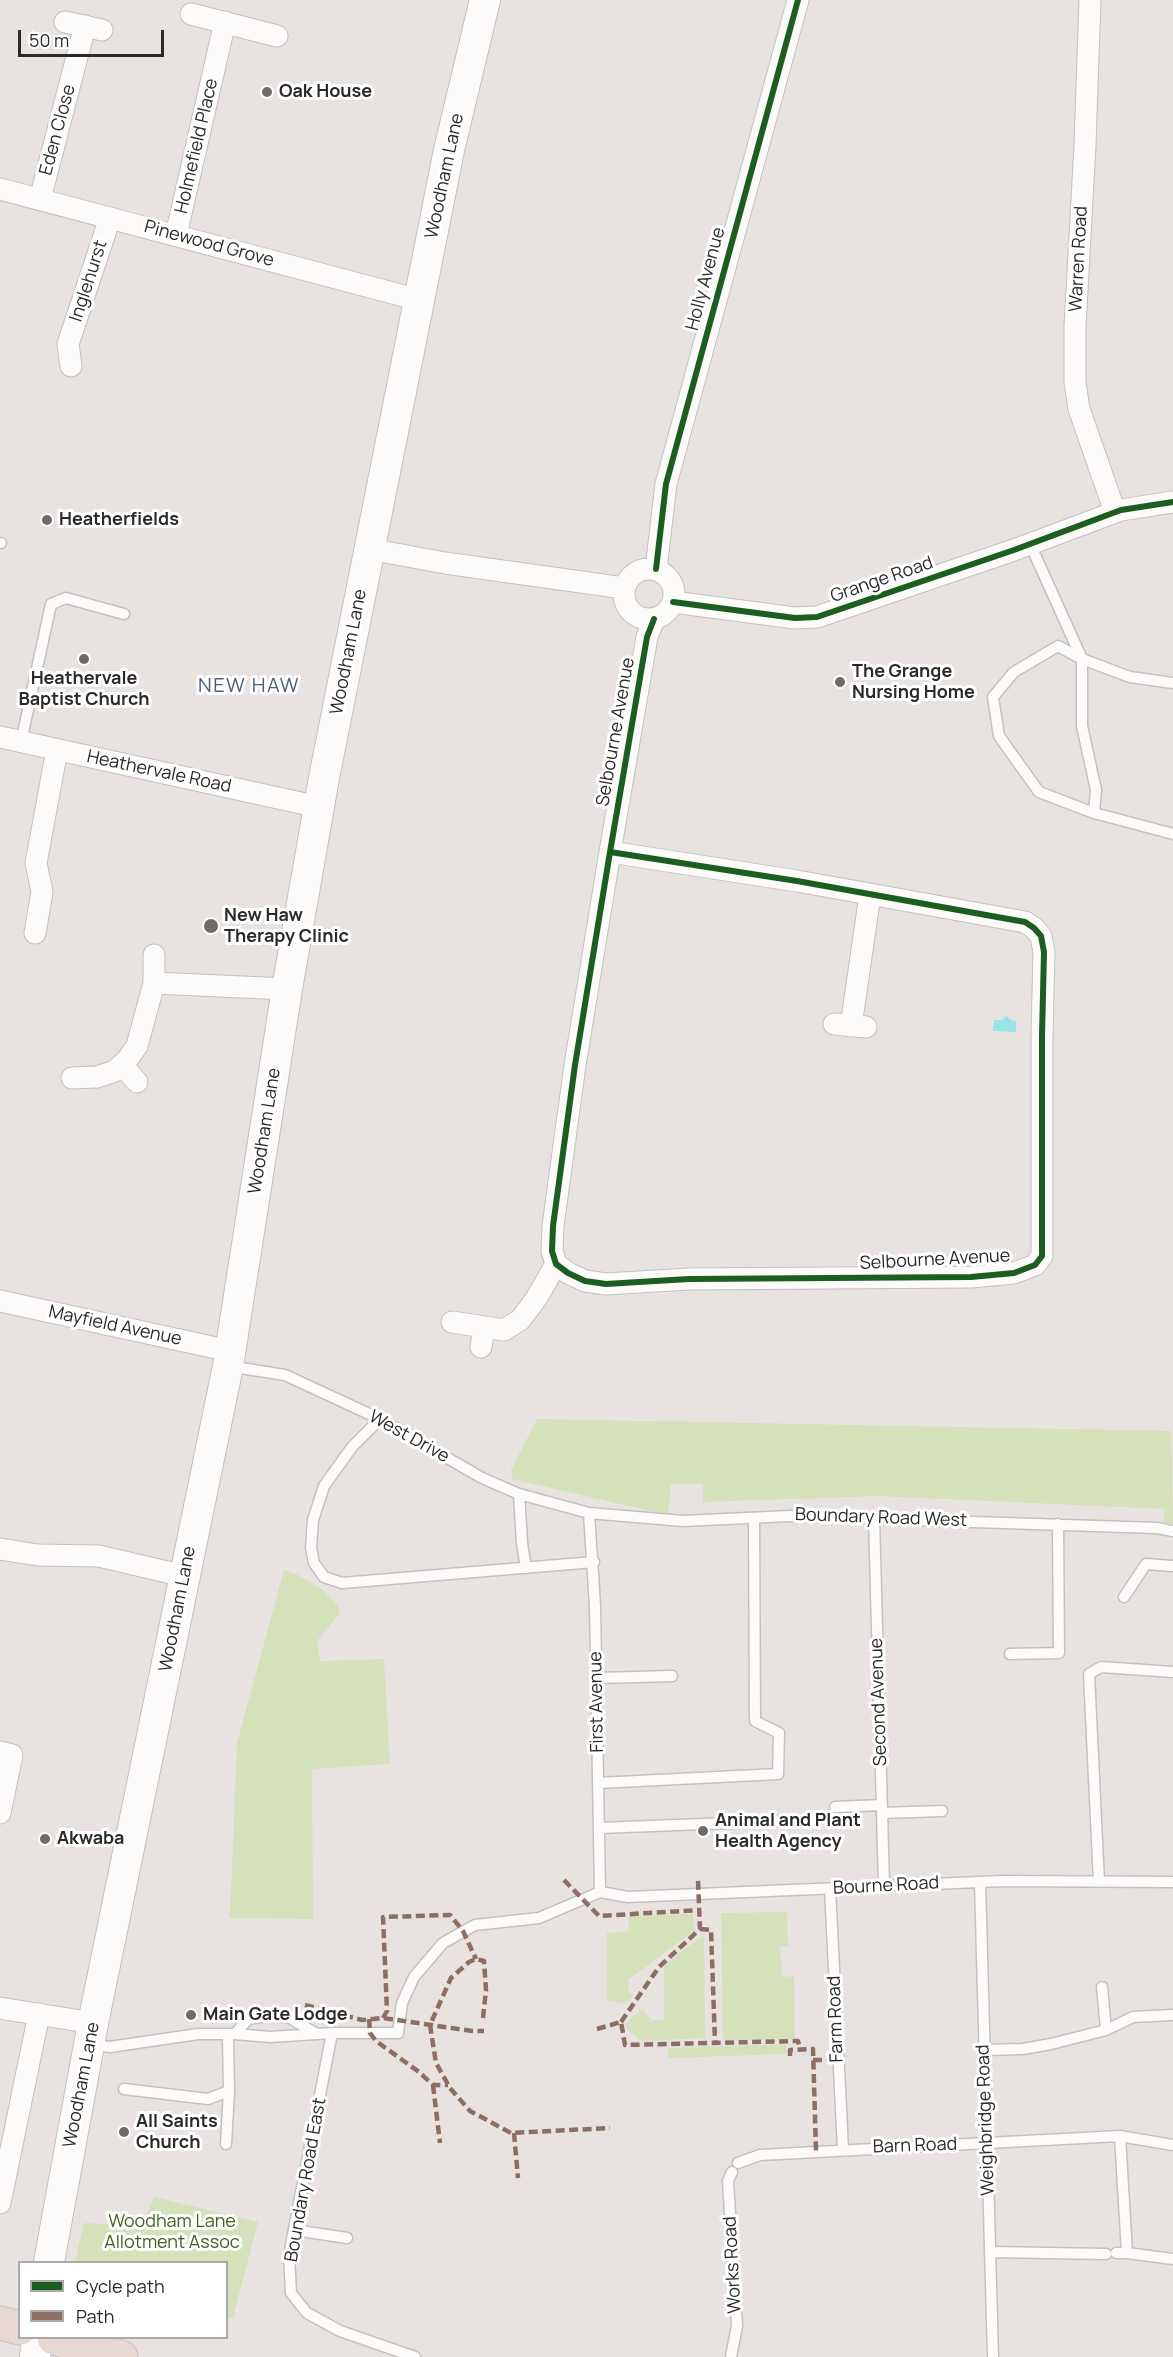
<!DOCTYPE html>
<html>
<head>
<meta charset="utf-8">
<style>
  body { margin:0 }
  #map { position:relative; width:1173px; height:2357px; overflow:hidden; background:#e8e3e0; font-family:Manrope,sans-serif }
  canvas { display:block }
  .legend { position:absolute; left:18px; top:2261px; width:210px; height:78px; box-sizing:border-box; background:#fff; border:2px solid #aaa; margin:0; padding:8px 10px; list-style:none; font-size:18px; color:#2a2a2a }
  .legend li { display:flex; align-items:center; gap:12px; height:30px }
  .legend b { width:30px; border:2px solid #aaa }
  .scale { position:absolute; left:18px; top:30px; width:146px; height:27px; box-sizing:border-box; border:3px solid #2a2a2a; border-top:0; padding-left:8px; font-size:18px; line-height:21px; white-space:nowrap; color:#2a2a2a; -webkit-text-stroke:4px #fff; paint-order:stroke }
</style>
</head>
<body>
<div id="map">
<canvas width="1173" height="2357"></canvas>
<ul class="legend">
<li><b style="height:8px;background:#1b5e20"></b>Cycle path</li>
<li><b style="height:8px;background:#8d6e63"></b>Path</li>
</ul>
<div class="scale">50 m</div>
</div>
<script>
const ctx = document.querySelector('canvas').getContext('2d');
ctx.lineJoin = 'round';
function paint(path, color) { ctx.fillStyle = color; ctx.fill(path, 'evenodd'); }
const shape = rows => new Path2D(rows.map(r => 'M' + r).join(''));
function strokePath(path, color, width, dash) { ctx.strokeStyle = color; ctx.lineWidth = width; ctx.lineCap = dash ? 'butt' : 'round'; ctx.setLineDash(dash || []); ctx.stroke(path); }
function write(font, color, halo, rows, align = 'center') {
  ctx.font = font + ' Manrope,sans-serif'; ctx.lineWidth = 6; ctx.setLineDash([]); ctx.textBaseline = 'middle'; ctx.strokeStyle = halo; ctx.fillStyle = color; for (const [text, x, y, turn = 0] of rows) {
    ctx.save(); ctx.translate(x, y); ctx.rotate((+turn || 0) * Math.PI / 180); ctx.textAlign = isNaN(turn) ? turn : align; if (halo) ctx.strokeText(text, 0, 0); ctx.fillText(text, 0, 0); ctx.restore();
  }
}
paint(shape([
  [537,1419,1171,1431,1173,1523,1164,1525,1164,1509,878,1496,703,1502,703,1484,671,1484,668,1515,512,1479,511,1470],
  [284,1570,298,1575,323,1590,338,1606,340,1613,317,1641,320,1661,384,1659,390,1764,312,1769,313,1919,230,1918,237,1743],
  [787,1912,788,1947,780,1947,782,1977,794,1976,795,2039,723,2040,721,1913],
  [693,1914,694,1931,628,1980,629,1993,632,1993,632,1997,624,2003,607,2000,607,1933,628,1931,629,1916],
  [704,1934,705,2038,641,2041,626,2028,625,2024,642,2009,652,2020,664,2020,664,1966],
  [786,2044,786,2054,668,2058,668,2048],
  [154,2197,258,2222,233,2318,227,2317,226,2262,75,2262,84,2223,142,2226]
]), '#d4e1bb');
paint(shape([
  [1006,1016,1011,1020,1016,1021,1016,1032,993,1031,994,1020,1002,1020]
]), '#98e5e6');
const service = shape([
  [0,543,1,543],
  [1030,544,1082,659,1130,677,1173,683],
  [21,742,51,604,66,598,124,614],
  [1094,813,1039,792,999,736,993,697,1014,672,1058,646,1082,659,1082,726,1096,790,1094,813,1173,834],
  [228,1366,285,1375,380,1419,482,1478,519,1494,589,1513,683,1521,790,1516,1157,1528,1173,1531],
  [380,1419,352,1447,324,1486,313,1520,311,1548,314,1563,324,1577,342,1583,594,1562],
  [519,1494,522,1543,526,1568],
  [589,1513,595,1606,600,1892],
  [874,1517,884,1886],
  [1124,1597,1146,1564,1173,1566],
  [1010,1654,1059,1653,1058,1524],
  [597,1678,672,1676],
  [598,1783,778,1774,779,1733,755,1721,754,1519],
  [835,1807,882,1805],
  [882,1813,942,1811],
  [599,1828,781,1821],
  [980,1882,993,2357],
  [1099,1882,1089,1674,1101,1667,1173,1672],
  [830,1889,843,2149],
  [600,1892,628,1897,1003,1881,1173,1882],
  [1102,1987,1106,2030],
  [332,2033,289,2255,291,2293,307,2313,340,2331,415,2357],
  [235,2034,248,2019,266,2016,288,2017,317,2034],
  [92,2045,110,2047,198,2034,235,2034,270,2037,332,2033,398,2033,402,2003,414,1977,443,1943,475,1925,539,1918,600,1892],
  [984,2050,1023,2049,1051,2044,1106,2030,1133,2017,1173,2015],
  [124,2089,208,2099,229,2091],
  [1120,2136,1127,2253],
  [226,2144,229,2091,228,2034],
  [738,2163,760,2155,1120,2136,1173,2145],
  [294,2230,347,2238],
  [990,2252,1106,2254],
  [1116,2253,1127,2253,1173,2259],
  [731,2357,737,2326,728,2181,732,2172]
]);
const minor = shape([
  [1090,0,1085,145,1075,327,1075,383,1079,409,1115,512],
  [191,14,277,36],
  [65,22,102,30],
  [0,189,419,300],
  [40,199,85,26],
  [176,235,225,22],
  [71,366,68,344,110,218],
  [369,549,445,563,624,588],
  '624 594a25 25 0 1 1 50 0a25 25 0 1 1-50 0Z',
  [656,569,666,484,798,0],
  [673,602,795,618,817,617,1014,550,1121,510,1173,502],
  [0,737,319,807],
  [610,852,797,881,1025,922,1034,928,1041,936,1044,952,1042,1036,1042,1256,1035,1265,1014,1273,971,1277,689,1279,606,1284,585,1281,568,1273,556,1264,552,1251,553,1226,575,1065,610,852,647,637,654,619],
  [35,933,42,892,36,863,57,750],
  [154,983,287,989],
  [834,1024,866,1027],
  [851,1026,870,895],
  [122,1065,137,1082],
  [72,1078,97,1077,115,1071,127,1060,137,1046,154,983,154,955],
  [0,1301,230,1351],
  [452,1322,504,1330,520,1320,536,1299,556,1264],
  [481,1347,484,1327],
  [0,1549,38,1555,99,1556,184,1576],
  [0,1752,12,1755,0,1813],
  [0,2008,93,2023],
  [0,2203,39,2014]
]);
const secondary = shape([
  [49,2262,93,2023,228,1366,287,989,324,778,449,150,485,0],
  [35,2357,37,2338]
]);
const motorway = shape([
  [0,2323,20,2328],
  [54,2338,121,2357]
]);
strokePath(service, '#c2c1c1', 13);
strokePath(minor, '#c2c1c1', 23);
strokePath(secondary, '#c2c1c1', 32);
strokePath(motorway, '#c4c2c1', 35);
strokePath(service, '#fcfbfa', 10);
strokePath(minor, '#fcfbfa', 21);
strokePath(secondary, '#fcfbfa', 30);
strokePath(motorway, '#e8d8d4', 33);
strokePath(shape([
  [564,1880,599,1916,699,1910],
  [700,1929,711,1930,715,2042],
  [305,2005,362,2020,383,2018,472,2031,484,2031],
  [383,2018,387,2011,383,1917,450,1915,463,1931,476,1959],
  [483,2018,486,1990,484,1961,476,1959,469,1962,451,1978,430,2025,436,2063,450,2088,470,2111,511,2133,610,2128],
  [369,2019,370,2033,376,2041,419,2072,433,2085,448,2085],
  [621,2022,659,1967,700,1929,698,1880],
  [597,2029,621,2022,625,2045,798,2041,800,2049],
  [790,2056,790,2050,813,2049,816,2151],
  [813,2060,837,2060],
  [433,2085,440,2143],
  [514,2133,518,2178]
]), '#8d6e63', 4.5, [9, 4.5]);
strokePath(shape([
  [656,569,666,484,798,0],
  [673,602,795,618,817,617,1014,550,1121,510,1173,502],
  [610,852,797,881,1025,922,1034,928,1041,936,1044,952,1042,1036,1042,1256,1035,1265,1014,1273,971,1277,689,1279,606,1284,585,1281,568,1273,556,1264,552,1251,553,1226,575,1065,610,852,647,637,654,619]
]), '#1b5e20', 6);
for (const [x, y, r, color] of [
  [267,92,6,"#6c6b6a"],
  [47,520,6,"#6c6b6a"],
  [84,659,6,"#6c6b6a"],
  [840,682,6,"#6c6b6a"],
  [211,926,8,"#6c6b6a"],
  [703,1831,6,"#6c6b6a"],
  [45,1839,6,"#6c6b6a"],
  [191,2015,6,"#6c6b6a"],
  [124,2132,6,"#6c6b6a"]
]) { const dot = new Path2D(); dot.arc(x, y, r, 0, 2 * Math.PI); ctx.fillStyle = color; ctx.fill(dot); strokePath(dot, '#fff', 2); }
write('bold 18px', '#2a2a2a', '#fff', [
  ["Oak House",279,92],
  ["Heatherfields",59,520],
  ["The Grange",852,672],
  ["Nursing Home",852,693],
  ["Heathervale",84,679,"center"],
  ["Baptist Church",84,700,"center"],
  ["New Haw",224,916],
  ["Therapy Clinic",224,937],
  ["Animal and Plant",715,1821],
  ["Health Agency",715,1842],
  ["Akwaba",57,1839],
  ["Main Gate Lodge",203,2015],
  ["All Saints",136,2122],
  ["Church",136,2143]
], 'left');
write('18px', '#2a2a2a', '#fff', [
  ["Eden Close",58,130,-75],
  ["Holmefield Place",197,146,-77],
  ["Woodham Lane",445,176,-78],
  ["Pinewood Grove",209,244,15],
  ["Warren Road",1079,259,-87],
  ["Holly Avenue",706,279,-75],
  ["Inglehurst",89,281,-72],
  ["Grange Road",882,580,-19],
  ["Woodham Lane",349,652,-79],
  ["Selbourne Avenue",616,732,-80],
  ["Heathervale Road",159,772,12],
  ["Woodham Lane",265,1131,-81],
  ["Selbourne Avenue",935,1260,-3],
  ["Mayfield Avenue",115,1326,12],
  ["West Drive",409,1437,29],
  ["Boundary Road West",881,1518,2],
  ["Woodham Lane",178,1609,-79],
  ["First Avenue",597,1702,-91],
  ["Second Avenue",879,1702,-92],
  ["Bourne Road",886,1886,-3],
  ["Farm Road",836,2019,-92],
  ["Woodham Lane",82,2085,-79],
  ["Weighbridge Road",986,2120,-92],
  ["Barn Road",915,2146,-2],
  ["Boundary Road East",306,2180,-80],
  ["Works Road",733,2265,-93]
]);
write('18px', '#3d641d', '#fff', [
  ["Woodham Lane",172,2222],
  ["Allotment Assoc",172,2243]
]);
ctx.letterSpacing = '1.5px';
write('20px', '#4d5f79', '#fff', [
  ["NEW HAW",249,686]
]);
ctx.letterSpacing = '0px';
</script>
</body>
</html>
